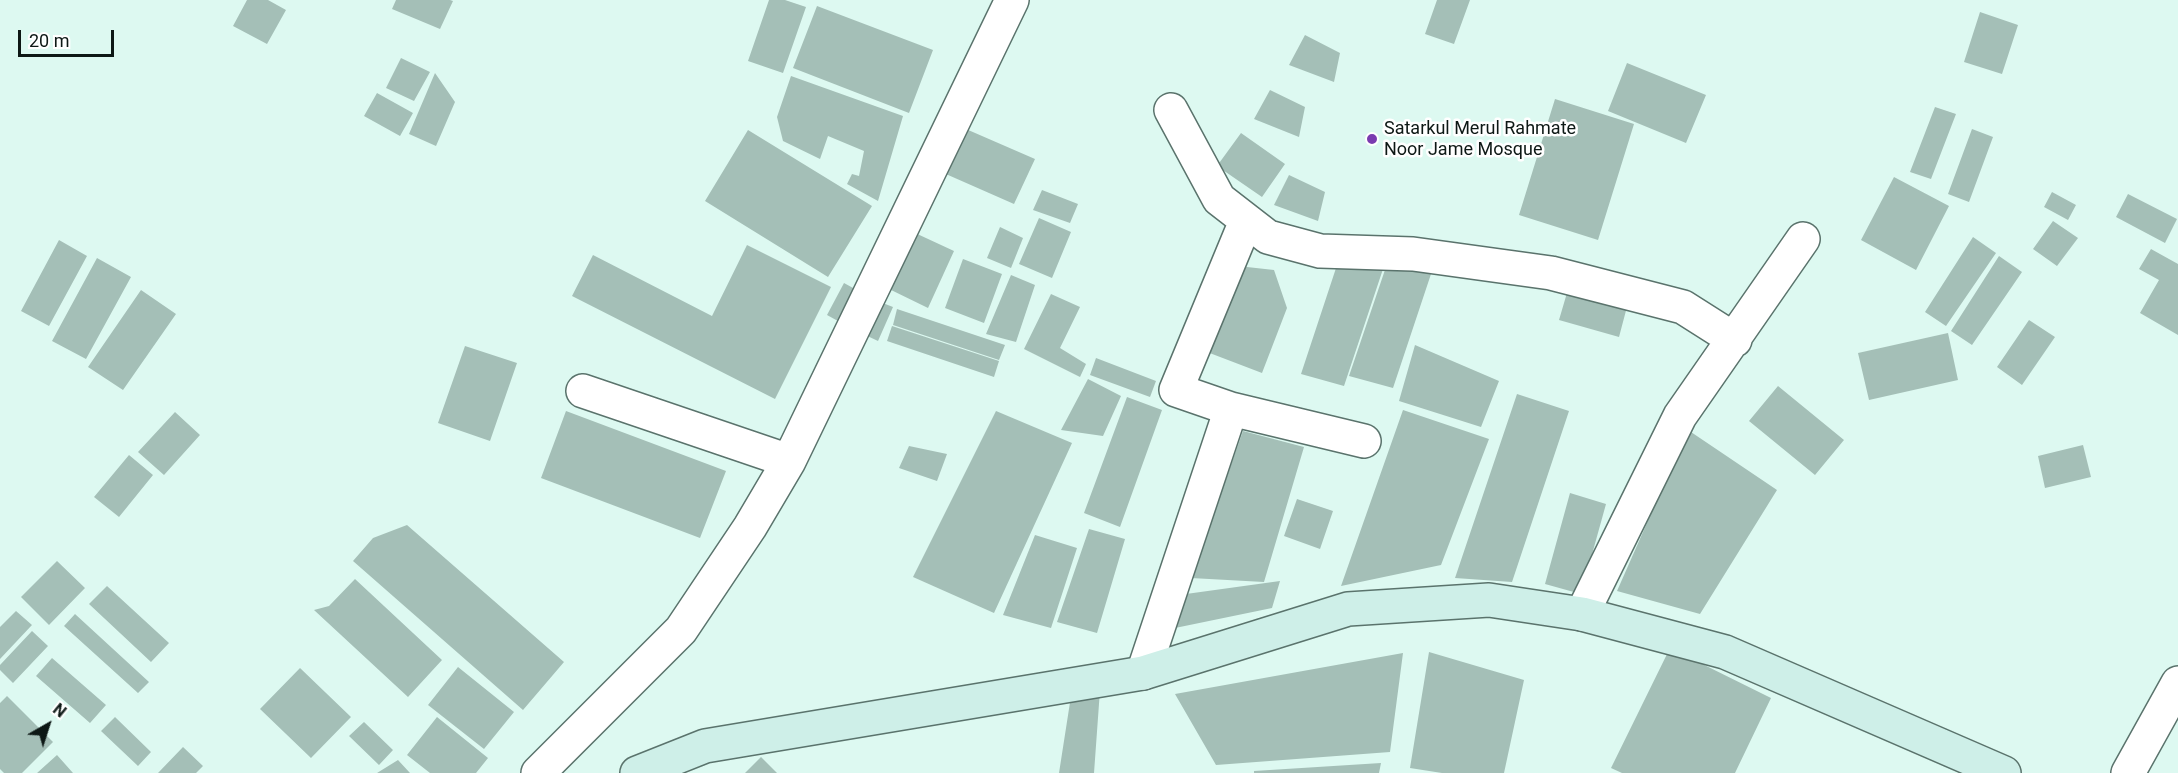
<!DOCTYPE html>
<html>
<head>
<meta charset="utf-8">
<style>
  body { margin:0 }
  #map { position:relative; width:2178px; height:773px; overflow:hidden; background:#ddf9f1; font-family:Roboto,sans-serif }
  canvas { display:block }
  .north { position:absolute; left:18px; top:695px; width:60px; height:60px; -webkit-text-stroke:4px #fff; paint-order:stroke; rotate:39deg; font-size:16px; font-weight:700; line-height:24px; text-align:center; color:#0d1815 }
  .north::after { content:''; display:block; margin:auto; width:21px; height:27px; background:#0d1815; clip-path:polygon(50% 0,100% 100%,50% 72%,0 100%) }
  .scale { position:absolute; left:18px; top:30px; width:96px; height:27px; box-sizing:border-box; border:3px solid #0d1815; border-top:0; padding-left:8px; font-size:18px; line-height:21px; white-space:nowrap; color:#0d1815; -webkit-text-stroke:4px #fff; paint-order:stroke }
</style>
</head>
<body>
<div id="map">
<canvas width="2178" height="773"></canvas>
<div class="north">N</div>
<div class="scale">20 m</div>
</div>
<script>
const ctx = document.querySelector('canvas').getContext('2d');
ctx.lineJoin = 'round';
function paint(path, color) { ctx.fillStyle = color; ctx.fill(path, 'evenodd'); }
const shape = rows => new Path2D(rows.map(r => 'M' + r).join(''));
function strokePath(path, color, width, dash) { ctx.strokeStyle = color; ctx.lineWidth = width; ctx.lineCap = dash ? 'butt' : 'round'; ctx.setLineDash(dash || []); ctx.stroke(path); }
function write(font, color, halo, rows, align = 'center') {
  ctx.font = font + ' Roboto,sans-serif'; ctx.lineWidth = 5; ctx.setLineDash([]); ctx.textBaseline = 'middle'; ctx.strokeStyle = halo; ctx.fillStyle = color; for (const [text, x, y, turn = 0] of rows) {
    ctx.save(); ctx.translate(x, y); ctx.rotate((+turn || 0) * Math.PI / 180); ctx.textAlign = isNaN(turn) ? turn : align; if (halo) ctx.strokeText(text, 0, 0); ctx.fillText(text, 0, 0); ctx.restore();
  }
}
paint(shape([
  [247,0,268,0,286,10,267,44,233,26],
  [396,0,450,0,453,1,440,29,392,9],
  [769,0,785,0,806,7,783,73,748,61],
  [1437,0,1470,0,1454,44,1425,34],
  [817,6,933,50,909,113,793,68],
  [1980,12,2018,25,2002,74,1964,62],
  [1305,35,1340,53,1334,82,1289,65],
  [401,58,430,72,414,101,386,88],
  [1627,63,1706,95,1686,143,1608,111],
  [435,73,455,102,436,146,409,134],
  [791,76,903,116,878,201,847,184,852,174,859,176,864,151,828,136,820,159,783,141,777,117],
  [1270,90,1305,107,1299,137,1254,119],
  [377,93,413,113,400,136,364,116],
  [1555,99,1634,124,1598,240,1519,215],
  [1935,107,1956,114,1931,179,1910,172],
  [959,126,1035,159,1014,204,939,171],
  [1972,129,1993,137,1969,202,1948,194],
  [748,130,872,206,828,277,705,201],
  [1241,133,1285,164,1262,197,1217,166],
  [1289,175,1325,192,1318,221,1274,205],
  [1894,177,1949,206,1916,270,1861,240],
  [1042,190,1078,204,1070,223,1033,210],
  [2052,192,2076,205,2068,220,2044,207],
  [2128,194,2177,219,2165,243,2116,217],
  [1039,218,1071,232,1052,278,1019,264],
  [2053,221,2078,238,2057,266,2033,249],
  [1000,227,1023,238,1011,268,987,258],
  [913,232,954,251,928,308,887,288],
  [1973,237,1996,253,1946,326,1925,312],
  [59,240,87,256,49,326,21,311],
  [747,245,831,287,775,399,572,296,593,255,712,316],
  [2151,249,2178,264,2178,335,2140,313,2159,280,2139,269],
  [1999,256,2022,272,1972,345,1951,331],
  [97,258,131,277,86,359,52,341],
  [963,259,1002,274,984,323,945,308],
  [1339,259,1384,266,1344,386,1301,374],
  [1388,261,1433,268,1393,388,1349,376],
  [1238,266,1274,270,1287,308,1262,373,1207,352],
  [1011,275,1035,285,1016,342,986,334],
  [844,283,864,294,847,326,827,315],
  [1569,286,1628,303,1619,337,1559,320],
  [141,290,176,314,123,390,88,367],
  [1051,294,1080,307,1060,348,1086,364,1080,377,1024,349],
  [875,300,893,307,878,341,861,333],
  [897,309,1005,345,999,360,893,325],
  [2029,320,2055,337,2022,385,1997,367],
  [892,326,999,361,994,377,887,341],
  [1948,333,1958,380,1869,400,1858,353],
  [1415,345,1499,381,1481,427,1399,401],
  [465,346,517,363,490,441,438,423],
  [1096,358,1156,381,1150,397,1090,375],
  [1088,379,1121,396,1103,436,1061,430],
  [1778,386,1844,440,1815,475,1749,421],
  [1517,394,1569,411,1512,582,1455,578],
  [1127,397,1162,410,1120,527,1084,513],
  [1403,410,1489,439,1441,565,1341,586],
  [566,411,726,471,700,538,541,478],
  [996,411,1072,443,994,613,913,577],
  [175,412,200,435,164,475,138,452],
  [1688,430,1777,490,1700,614,1617,591],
  [1243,431,1304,447,1264,582,1191,578],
  [2083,445,2091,477,2045,488,2038,456],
  [909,446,947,454,937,481,899,468],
  [129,455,153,475,119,517,94,497],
  [1570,493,1606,504,1581,594,1545,584],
  [1297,499,1333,511,1320,549,1284,536],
  [407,525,564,662,523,710,353,561,373,538],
  [1089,529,1125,539,1097,633,1057,622],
  [1035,535,1077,548,1051,628,1003,615],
  [57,561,85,588,49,625,21,597],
  [355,579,442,660,408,697,314,610,329,606],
  [1280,581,1272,608,1175,628,1186,594],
  [107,586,169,643,151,662,89,604],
  [16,611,32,625,0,659,0,627],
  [75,614,149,682,138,693,64,626],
  [32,631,48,646,13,683,0,670,0,665],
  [1670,648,1771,698,1735,773,1622,773,1611,768],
  [1429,652,1524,680,1504,773,1442,773,1410,768],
  [1403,653,1390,752,1216,765,1175,694],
  [52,658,106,705,90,723,36,676],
  [458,667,514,712,484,749,428,705],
  [300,668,351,717,311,758,260,709],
  [1100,690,1094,773,1059,773,1071,696],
  [7,696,53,742,22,773,4,773,0,769,0,703],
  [115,717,151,752,138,766,101,731],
  [437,717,488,758,476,773,430,773,407,755],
  [364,722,393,750,379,765,349,736],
  [183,747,203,766,196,773,158,773],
  [57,755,73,773,37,773],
  [761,757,777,773,745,773],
  [398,760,410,773,377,773],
  [1381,763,1379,773,1254,773,1254,771]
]), '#a4bfb7');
const street = shape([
  [1171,110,1219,199,1268,237,1320,251,1413,254,1551,273,1683,307,1735,340],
  [583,391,789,461],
  [1231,409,1364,441],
  [1582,614,1680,416,1803,239],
  [1143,673,1231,409,1176,390,1246,221],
  [538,773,681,630,750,527,789,461,1012,0],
  [2128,773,2178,683]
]);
const secondary = shape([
  [637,773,705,746,1143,673,1348,609,1489,600,1582,614,1725,652,2004,773]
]);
strokePath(street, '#5a736c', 36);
strokePath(secondary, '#5a736c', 36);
strokePath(street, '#fff', 33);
strokePath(secondary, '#ceefe8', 33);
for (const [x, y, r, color] of [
  [1372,139,6,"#7a3bb0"]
]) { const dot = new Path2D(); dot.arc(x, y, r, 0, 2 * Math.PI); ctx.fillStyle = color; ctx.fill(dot); strokePath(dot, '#fff', 2); }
write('18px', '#0d1815', '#fff', [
  ["Satarkul Merul Rahmate",1384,129],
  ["Noor Jame Mosque",1384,150]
], 'left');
</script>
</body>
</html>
